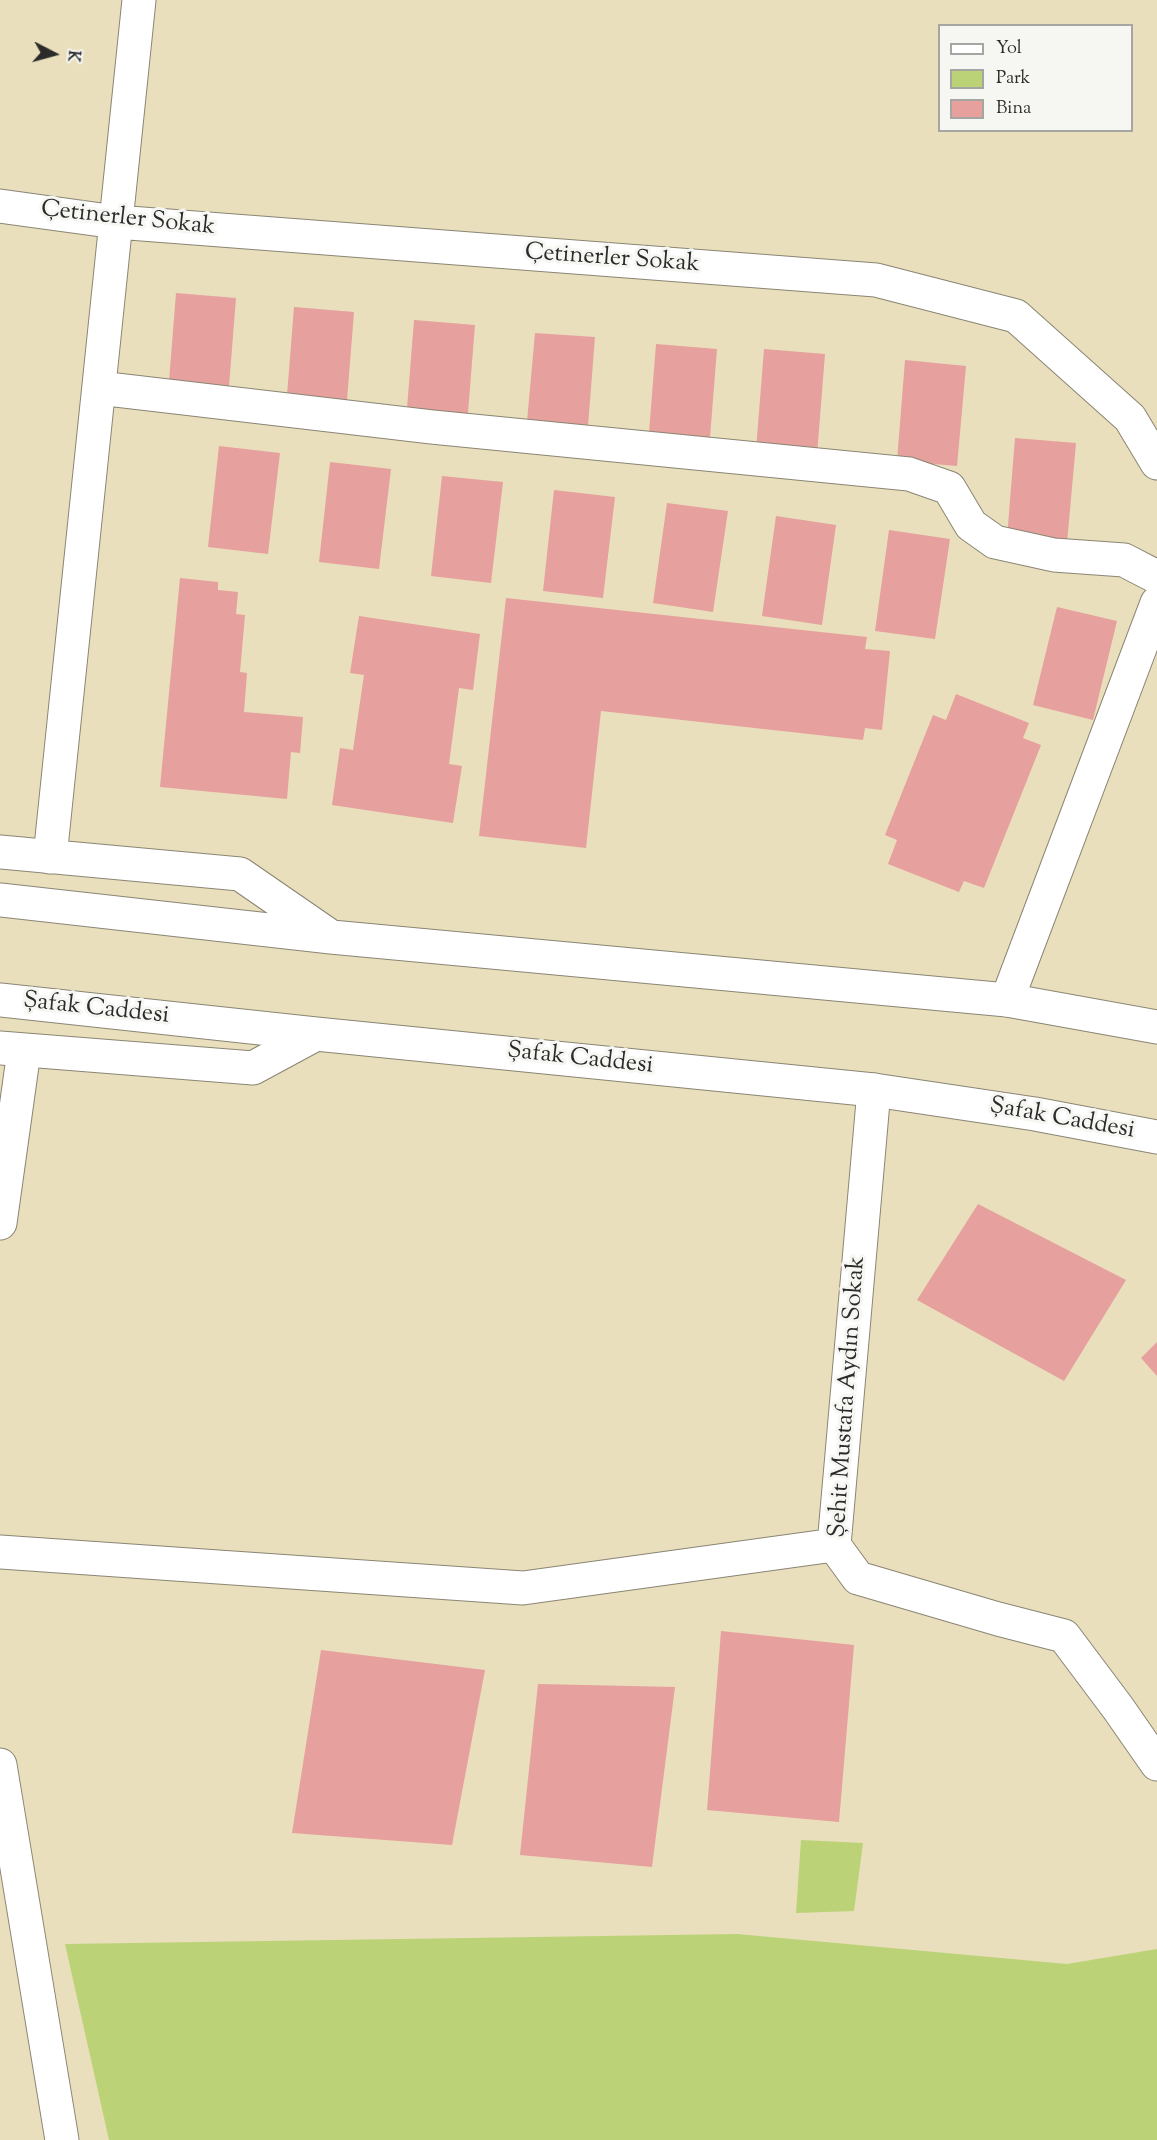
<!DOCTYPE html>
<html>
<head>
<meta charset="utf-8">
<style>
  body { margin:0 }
  #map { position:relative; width:1157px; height:2140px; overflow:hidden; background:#e9dfbc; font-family:"Sorts Mill Goudy",serif }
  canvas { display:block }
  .legend { position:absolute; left:938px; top:24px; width:195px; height:108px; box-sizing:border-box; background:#f6f6f2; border:2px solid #a5a5a2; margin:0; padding:8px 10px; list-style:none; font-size:18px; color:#2b2b2b }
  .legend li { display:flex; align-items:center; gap:12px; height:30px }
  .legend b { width:30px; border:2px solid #a5a5a2 }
  .north { position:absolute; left:24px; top:24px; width:60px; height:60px; -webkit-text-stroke:4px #f6f6f2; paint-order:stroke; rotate:96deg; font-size:16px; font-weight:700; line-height:24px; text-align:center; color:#2b2b2b }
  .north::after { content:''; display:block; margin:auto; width:21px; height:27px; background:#2b2b2b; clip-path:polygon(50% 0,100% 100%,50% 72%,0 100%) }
</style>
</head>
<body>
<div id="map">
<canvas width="1157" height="2140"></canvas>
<ul class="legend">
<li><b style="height:8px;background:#fff"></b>Yol</li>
<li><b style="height:16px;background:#bbd277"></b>Park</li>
<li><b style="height:16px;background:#e6a09d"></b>Bina</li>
</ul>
<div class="north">K</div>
</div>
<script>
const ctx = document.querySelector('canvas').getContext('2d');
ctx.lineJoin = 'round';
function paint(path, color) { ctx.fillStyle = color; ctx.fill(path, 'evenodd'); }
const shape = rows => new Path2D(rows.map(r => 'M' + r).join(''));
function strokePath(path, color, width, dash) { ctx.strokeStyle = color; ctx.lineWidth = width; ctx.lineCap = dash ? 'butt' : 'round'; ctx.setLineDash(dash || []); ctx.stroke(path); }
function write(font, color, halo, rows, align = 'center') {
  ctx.font = font + ' "Sorts Mill Goudy",serif'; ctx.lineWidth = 6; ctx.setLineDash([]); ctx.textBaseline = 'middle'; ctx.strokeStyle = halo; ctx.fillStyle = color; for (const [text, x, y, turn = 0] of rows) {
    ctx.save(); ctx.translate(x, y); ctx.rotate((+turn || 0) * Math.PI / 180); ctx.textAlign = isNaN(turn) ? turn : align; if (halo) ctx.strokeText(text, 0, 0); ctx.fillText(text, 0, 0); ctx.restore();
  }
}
paint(shape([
  [801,1840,863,1843,854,1911,796,1913],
  [737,1934,1067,1964,1157,1949,1157,2140,109,2140,65,1944]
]), '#bbd277');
paint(shape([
  [176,293,236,298,228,399,168,394],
  [294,307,354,312,346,413,286,408],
  [414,320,475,325,467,425,406,421],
  [535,333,595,337,587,439,526,433],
  [656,344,717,349,709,450,648,445],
  [764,349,825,354,817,455,756,450],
  [905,360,966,366,957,466,897,461],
  [1015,438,1076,443,1067,543,1007,538],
  [219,446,280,453,268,554,208,547],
  [330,462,391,469,379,569,319,562],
  [442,476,503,482,491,583,431,576],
  [554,490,615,497,603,598,543,591],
  [667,503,728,511,713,612,653,603],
  [776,516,836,525,822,625,762,616],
  [889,530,950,539,935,639,875,631],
  [180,578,218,582,218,590,238,592,236,614,245,615,240,672,247,673,244,712,303,717,300,753,291,752,287,799,160,787],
  [506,598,867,637,865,649,890,651,882,730,865,728,863,740,601,711,586,848,479,836],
  [1057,607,1117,621,1093,720,1033,705],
  [359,616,480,634,473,690,459,688,449,764,462,766,453,823,332,805,340,748,353,750,364,675,350,673],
  [956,694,1029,723,1023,738,1041,745,984,888,964,881,959,892,888,864,897,840,885,835,933,715,946,720],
  [978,1204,1126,1280,1064,1381,917,1300],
  [1157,1342,1157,1376,1141,1358],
  [721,1631,854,1645,839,1822,707,1810],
  [321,1650,485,1670,452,1845,292,1833],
  [538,1684,675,1687,652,1867,520,1855]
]), '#e6a09d');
const street = shape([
  [0,206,116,222,876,280,1016,316,1130,418,1157,463],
  [99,388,432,427,909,474,949,488,971,525,995,542,1054,555,1124,560,1157,577],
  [50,857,139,0],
  [1007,1000,1157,603],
  [874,1090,834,1545,858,1578,998,1619,1064,1636,1118,1708,1157,1764],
  [0,1223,24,1051],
  [0,1552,523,1588,834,1545],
  [0,1765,62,2140]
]);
const secondary = shape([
  [0,852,240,874,327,934],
  [0,900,331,937,1007,1000,1157,1027],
  [0,1000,316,1034,874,1090,1035,1114,1157,1137],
  [0,1048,253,1068,316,1034]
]);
strokePath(street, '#8a8574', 35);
strokePath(secondary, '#8a8574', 35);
strokePath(street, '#fff', 33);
strokePath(secondary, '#fff', 33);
write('24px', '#2b2b2b', '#f6f6f2', [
  ["Çetinerler Sokak",128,220,6],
  ["Çetinerler Sokak",612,260,4],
  ["Şafak Caddesi",96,1010,6],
  ["Şafak Caddesi",580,1060,6],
  ["Şafak Caddesi",1062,1120,10],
  ["Şehit Mustafa Aydın Sokak",849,1397,-86]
]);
</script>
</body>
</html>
